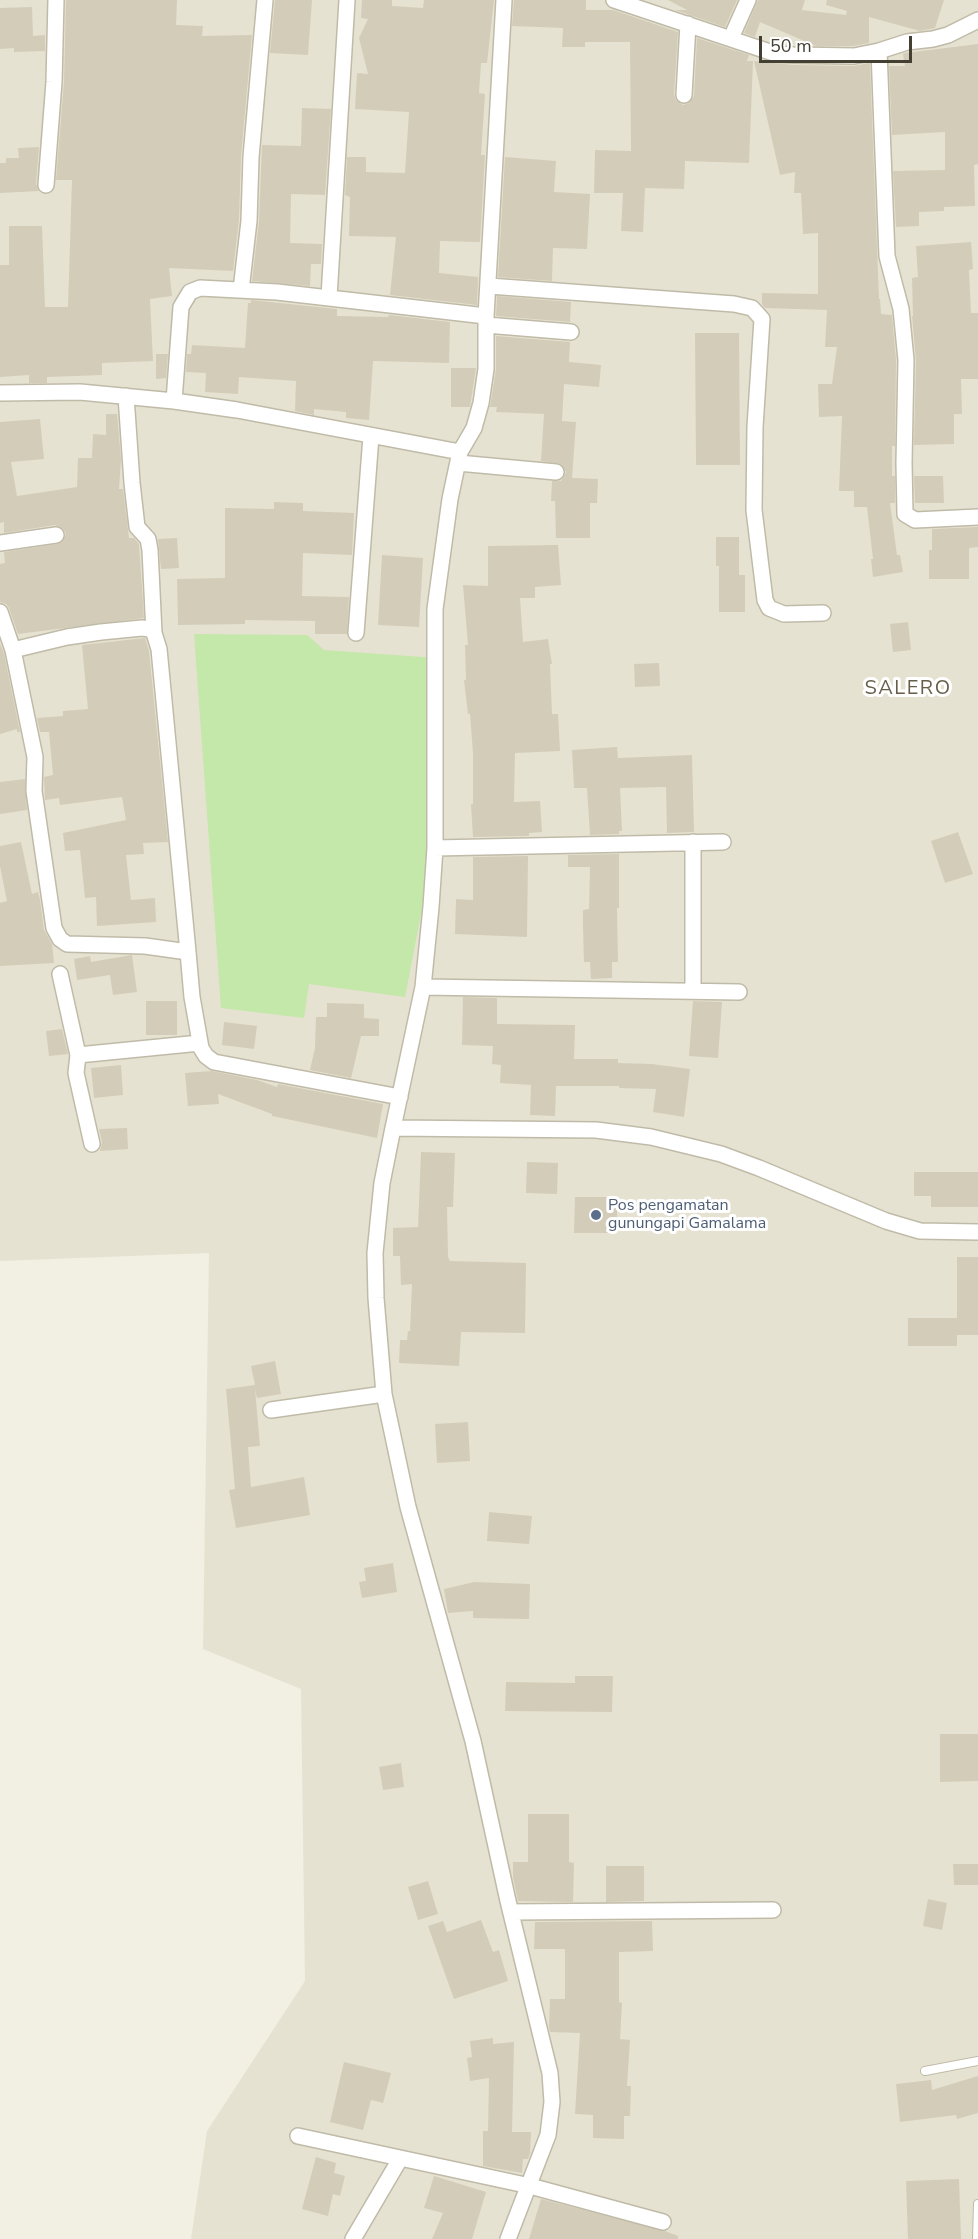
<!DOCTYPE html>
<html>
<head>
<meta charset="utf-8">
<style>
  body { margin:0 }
  #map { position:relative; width:978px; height:2239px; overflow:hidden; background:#f2efe3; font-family:"Nunito Sans",sans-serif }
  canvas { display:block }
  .scale { position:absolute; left:759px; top:36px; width:153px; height:27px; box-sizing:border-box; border:3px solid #433f33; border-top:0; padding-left:8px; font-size:18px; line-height:21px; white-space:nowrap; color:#433f33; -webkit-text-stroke:4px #fff; paint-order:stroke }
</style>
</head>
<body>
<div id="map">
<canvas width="978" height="2239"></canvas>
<div class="scale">50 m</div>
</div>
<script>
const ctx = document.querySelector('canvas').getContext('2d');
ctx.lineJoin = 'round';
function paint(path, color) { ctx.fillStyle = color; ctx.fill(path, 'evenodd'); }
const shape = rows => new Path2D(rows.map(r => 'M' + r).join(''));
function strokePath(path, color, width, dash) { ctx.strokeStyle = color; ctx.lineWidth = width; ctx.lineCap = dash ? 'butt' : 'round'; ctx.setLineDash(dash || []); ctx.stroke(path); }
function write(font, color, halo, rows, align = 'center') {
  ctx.font = font + ' "Nunito Sans",sans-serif'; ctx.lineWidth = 6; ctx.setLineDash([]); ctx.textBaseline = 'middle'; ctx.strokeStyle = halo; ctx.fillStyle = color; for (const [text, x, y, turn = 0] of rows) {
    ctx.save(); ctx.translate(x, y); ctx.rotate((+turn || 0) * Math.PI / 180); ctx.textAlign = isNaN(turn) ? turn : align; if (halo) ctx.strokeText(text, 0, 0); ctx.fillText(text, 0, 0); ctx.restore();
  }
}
paint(shape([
  [0,0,978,0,978,2239,191,2239,207,2131,305,1981,301,1689,203,1649,209,1253,0,1261]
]), '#e6e2d1');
paint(shape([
  [194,634,307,635,324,650,437,658,435,764,424,899,405,997,309,984,304,1018,221,1008]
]), '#c4e7aa');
paint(shape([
  [66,0,177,0,176,25,203,26,202,36,252,35,241,156,239,220,233,271,169,268,172,296,150,299,153,361,102,363,102,375,47,377,47,383,29,383,29,375,0,377,0,265,9,265,9,226,42,226,45,307,68,307,72,180,56,180,64,82],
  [275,0,312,0,308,55,270,53],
  [362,0,392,0,392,6,423,8,424,0,494,0,487,63,481,63,479,93,485,94,481,155,485,155,480,242,440,241,439,273,478,277,477,305,390,295,396,237,349,236,350,197,345,195,347,157,366,157,366,172,405,173,409,112,355,109,357,73,368,74,359,38,368,19,361,18],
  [514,0,586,0,586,10,613,10,678,32,674,94,676,100,683,105,689,103,694,96,697,38,749,55,747,61,753,61,749,163,685,161,684,189,645,188,643,232,621,231,623,193,594,193,595,150,631,151,630,42,585,42,585,47,562,47,563,28,512,26],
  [668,0,737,0,725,27,675,10,687,10],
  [758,0,805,0,802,10,846,15,847,11,826,5,827,0,944,0,935,28,920,31,869,17,869,43,853,46,816,46,760,22,755,37,744,33],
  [32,7,33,36,45,35,45,51,14,52,14,48,0,49,0,8],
  [978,44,978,164,974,165,975,206,944,207,944,211,919,212,919,226,896,227,893,171,945,170,945,132,892,135,889,66,905,66,903,54,905,53],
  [754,61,793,65,854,66,869,63,870,66,879,299,880,299,881,314,892,315,896,360,895,446,892,446,892,476,895,476,895,503,890,503,897,555,900,555,903,572,873,577,871,559,873,559,867,507,854,507,854,491,839,491,842,416,819,417,818,384,832,384,837,347,825,347,827,310,765,308,762,304,762,293,818,294,818,233,803,234,801,193,794,193,795,172,780,175],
  [302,108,331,109,325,195,291,194,290,243,322,244,321,264,311,264,310,286,252,281,259,221,262,145,301,146],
  [39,147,36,184,39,191,0,193,0,163,6,163,6,158,19,158,18,148],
  [505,157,556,161,554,192,590,194,587,249,553,248,552,281,498,277],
  [971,242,973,269,969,270,971,313,978,313,978,379,961,379,962,414,954,414,954,444,914,445,916,360,912,316,913,316,912,278,918,277,916,246],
  [497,296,571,302,570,322,496,316],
  [251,300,337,309,337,316,388,317,389,315,450,322,449,363,373,361,369,420,346,418,346,412,314,409,314,415,295,411,296,381,239,377,238,394,205,392,206,373,186,372,187,354,191,354,192,345,245,348,248,303,251,303],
  [695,333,739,333,740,465,696,465],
  [496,336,570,342,569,362,601,365,599,387,564,384,562,421,576,422,572,478,598,479,597,503,590,503,590,538,556,538,555,501,551,501,552,481,561,481,566,472,561,464,541,461,544,414,496,412,497,407,490,407,496,369],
  [156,354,168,354,166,378,156,379],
  [451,368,476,368,470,407,451,407],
  [106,414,117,414,121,459,119,489,123,489,129,538,134,538,139,544,144,618,18,634,9,608,6,604,0,602,0,564,5,563,4,552,58,544,62,542,66,534,63,529,55,525,4,533,4,522,0,523,0,422,40,419,44,459,11,462,17,496,77,487,78,458,92,458,93,434,106,435],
  [914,476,943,476,944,503,915,503],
  [274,502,303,503,303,511,354,513,352,555,303,553,302,596,349,597,347,634,315,634,315,621,245,620,245,624,178,625,177,579,225,578,225,508,274,509],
  [978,527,978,547,969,548,969,579,929,579,929,550,932,550,932,529],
  [716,537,739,537,739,575,745,575,745,612,719,612,719,566,716,566],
  [177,538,179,568,161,569,158,539],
  [558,545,561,585,535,587,535,598,520,598,523,642,548,639,552,664,550,664,552,714,558,714,560,751,515,753,514,802,540,801,542,832,529,833,529,836,473,837,471,804,473,804,473,753,470,714,468,714,464,680,466,680,465,645,468,645,463,585,488,586,488,546],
  [382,555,423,558,419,627,378,625],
  [908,622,911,650,893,652,890,624],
  [145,638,149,651,168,842,143,843,144,854,126,855,131,900,155,898,156,922,97,926,96,897,85,898,80,850,65,851,63,833,126,820,122,797,60,805,59,798,45,800,44,777,53,775,49,732,40,732,37,718,63,716,63,711,88,709,82,645],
  [0,644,4,653,20,732,17,732,17,729,0,734],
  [659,663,660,686,635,687,634,664],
  [617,747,618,758,692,755,694,832,667,833,666,787,620,788,622,831,619,831,619,834,590,835,587,788,574,788,572,750],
  [25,779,27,810,0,814,0,782],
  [958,832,973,874,945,883,931,841],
  [21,842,32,894,38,892,40,900,44,930,52,944,54,963,0,966,0,903,7,901,0,866,0,846],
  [619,854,619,908,617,908,618,962,612,962,612,978,591,979,590,962,584,962,583,927,583,910,589,909,590,867,568,867,568,855],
  [528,856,527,937,455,934,456,899,473,900,473,857],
  [132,955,137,992,113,995,110,975,77,980,74,959,90,956,91,962],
  [463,997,497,998,497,1024,575,1025,574,1059,618,1059,618,1063,652,1064,690,1069,684,1117,653,1112,656,1089,619,1088,619,1086,556,1086,555,1116,530,1115,531,1085,500,1083,501,1065,492,1064,493,1046,462,1045],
  [146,1001,177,1001,177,1035,146,1035],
  [693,1001,722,1002,718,1058,689,1056],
  [327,1003,364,1004,364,1018,379,1019,379,1036,361,1036,351,1078,310,1070,315,1048,316,1017,327,1017],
  [224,1022,257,1026,254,1049,222,1045],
  [62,1029,68,1054,49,1056,46,1031],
  [121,1065,123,1095,94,1098,91,1068],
  [212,1071,257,1080,277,1087,278,1084,383,1104,377,1138,272,1116,272,1114,218,1094,219,1104,188,1106,185,1073],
  [127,1128,128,1149,100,1151,102,1142,99,1129],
  [421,1152,455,1153,453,1207,447,1207,448,1257,450,1261,526,1263,525,1333,461,1332,459,1366,399,1363,400,1340,407,1340,408,1331,410,1331,412,1284,401,1285,400,1256,393,1256,393,1228,418,1227],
  [527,1162,558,1163,557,1194,526,1193],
  [914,1172,978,1172,978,1207,931,1207,931,1196,914,1196],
  [575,1197,617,1197,617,1233,574,1233],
  [957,1257,978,1257,978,1335,957,1335,957,1346,908,1346,908,1318,957,1318],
  [275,1361,281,1394,257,1398,255,1389,260,1446,248,1447,251,1487,304,1477,310,1515,236,1528,229,1490,235,1489,226,1389,255,1385,251,1366],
  [468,1422,470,1461,437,1463,435,1424],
  [489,1512,532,1516,529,1544,487,1541],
  [393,1563,397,1592,362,1598,359,1582,366,1581,364,1568],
  [474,1582,530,1584,529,1619,473,1618,473,1611,448,1613,444,1589],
  [575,1676,613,1676,612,1712,505,1711,506,1682,575,1683],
  [940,1734,978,1734,978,1781,940,1782],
  [401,1763,404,1787,383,1790,379,1767],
  [528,1814,569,1814,569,1862,574,1863,573,1902,518,1901,513,1877,513,1862,528,1862],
  [953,1864,978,1864,978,1885,954,1885],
  [606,1866,644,1866,644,1901,606,1902],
  [428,1881,438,1914,418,1920,408,1887],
  [928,1899,947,1903,942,1930,923,1926],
  [481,1920,493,1952,499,1950,508,1981,454,1999,428,1926,443,1921,447,1932],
  [652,1921,653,1951,619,1952,619,2002,622,2003,620,2039,630,2040,627,2086,631,2086,630,2116,624,2116,624,2139,593,2138,593,2115,575,2114,580,2033,550,2032,549,2026,550,1999,565,1999,565,1949,534,1949,535,1922],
  [493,2038,493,2044,514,2042,512,2132,531,2132,530,2153,528,2159,523,2159,522,2173,483,2166,483,2131,488,2131,489,2078,470,2081,467,2058,472,2057,470,2041],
  [344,2062,391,2073,383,2103,371,2100,363,2130,330,2122],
  [978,2076,978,2113,957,2119,956,2115,900,2122,896,2084,931,2080,932,2090],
  [316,2157,336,2163,334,2173,345,2176,340,2196,333,2194,328,2216,302,2209],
  [434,2176,486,2192,472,2239,432,2239,443,2213,424,2208],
  [959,2179,961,2239,908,2239,906,2181],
  [541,2199,665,2231,678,2236,678,2239,529,2239]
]), '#d3ccb8');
const lane = shape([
  [925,2071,978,2061],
  [977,2239,978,2204]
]);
const street = shape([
  [504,0,486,316,486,369,481,403,474,428,460,452,450,499,435,609,435,848,431,907,423,987,393,1128,596,1130,651,1137,721,1154,759,1168,886,1221,920,1231,978,1232],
  [614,0,776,54,794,55,854,56,879,51,907,42,933,39,948,35,978,20],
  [731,38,748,0],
  [879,51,887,256,901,309,906,360,904,463,905,514,915,520,978,517],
  [684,95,688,24],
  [46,185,54,82,56,0],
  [489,286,734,304,752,308,762,319,755,427,754,510,765,600,769,608,784,614,823,613],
  [241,290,249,221,251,157,265,0],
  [329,297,347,0],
  [486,325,571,332],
  [0,393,80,392,174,401,237,410,460,452],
  [126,396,132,483,137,527,148,539,150,550,154,633],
  [174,401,181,307,190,292,200,288,277,292,486,316],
  [458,463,556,472],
  [0,543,56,535],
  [0,612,13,650,35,757,34,791,54,928,60,939,67,944,145,946,188,952,192,997,201,1048,206,1056,214,1062,400,1097],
  [356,633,371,436],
  [13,650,67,637,101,632,142,628,150,629,154,633,159,649,188,952],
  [693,842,693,989],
  [435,848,723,842],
  [60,974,78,1055],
  [423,987,739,992],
  [393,1128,382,1183,375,1253,376,1298,384,1394,408,1507,473,1741,508,1901,550,2073,552,2102,548,2135,508,2239],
  [92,1144,76,1073,78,1055,200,1043],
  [271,1410,384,1394],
  [511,1912,773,1910],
  [298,2136,530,2186,663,2222],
  [353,2239,400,2159]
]);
strokePath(lane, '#c0bba8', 10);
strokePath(street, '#c0bba8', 18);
strokePath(lane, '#fff', 8);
strokePath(street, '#fff', 15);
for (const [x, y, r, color] of [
  [596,1215,6,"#5c6f8a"]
]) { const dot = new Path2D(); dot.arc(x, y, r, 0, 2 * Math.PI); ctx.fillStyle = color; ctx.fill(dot); strokePath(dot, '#fff', 2); }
write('16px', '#4e5e75', '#fff', [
  ["Pos pengamatan",608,1206],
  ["gunungapi Gamalama",608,1224]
], 'left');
ctx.letterSpacing = '1.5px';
write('20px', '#665e4a', '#fff', [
  ["SALERO",908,689]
]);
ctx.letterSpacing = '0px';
</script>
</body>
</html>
